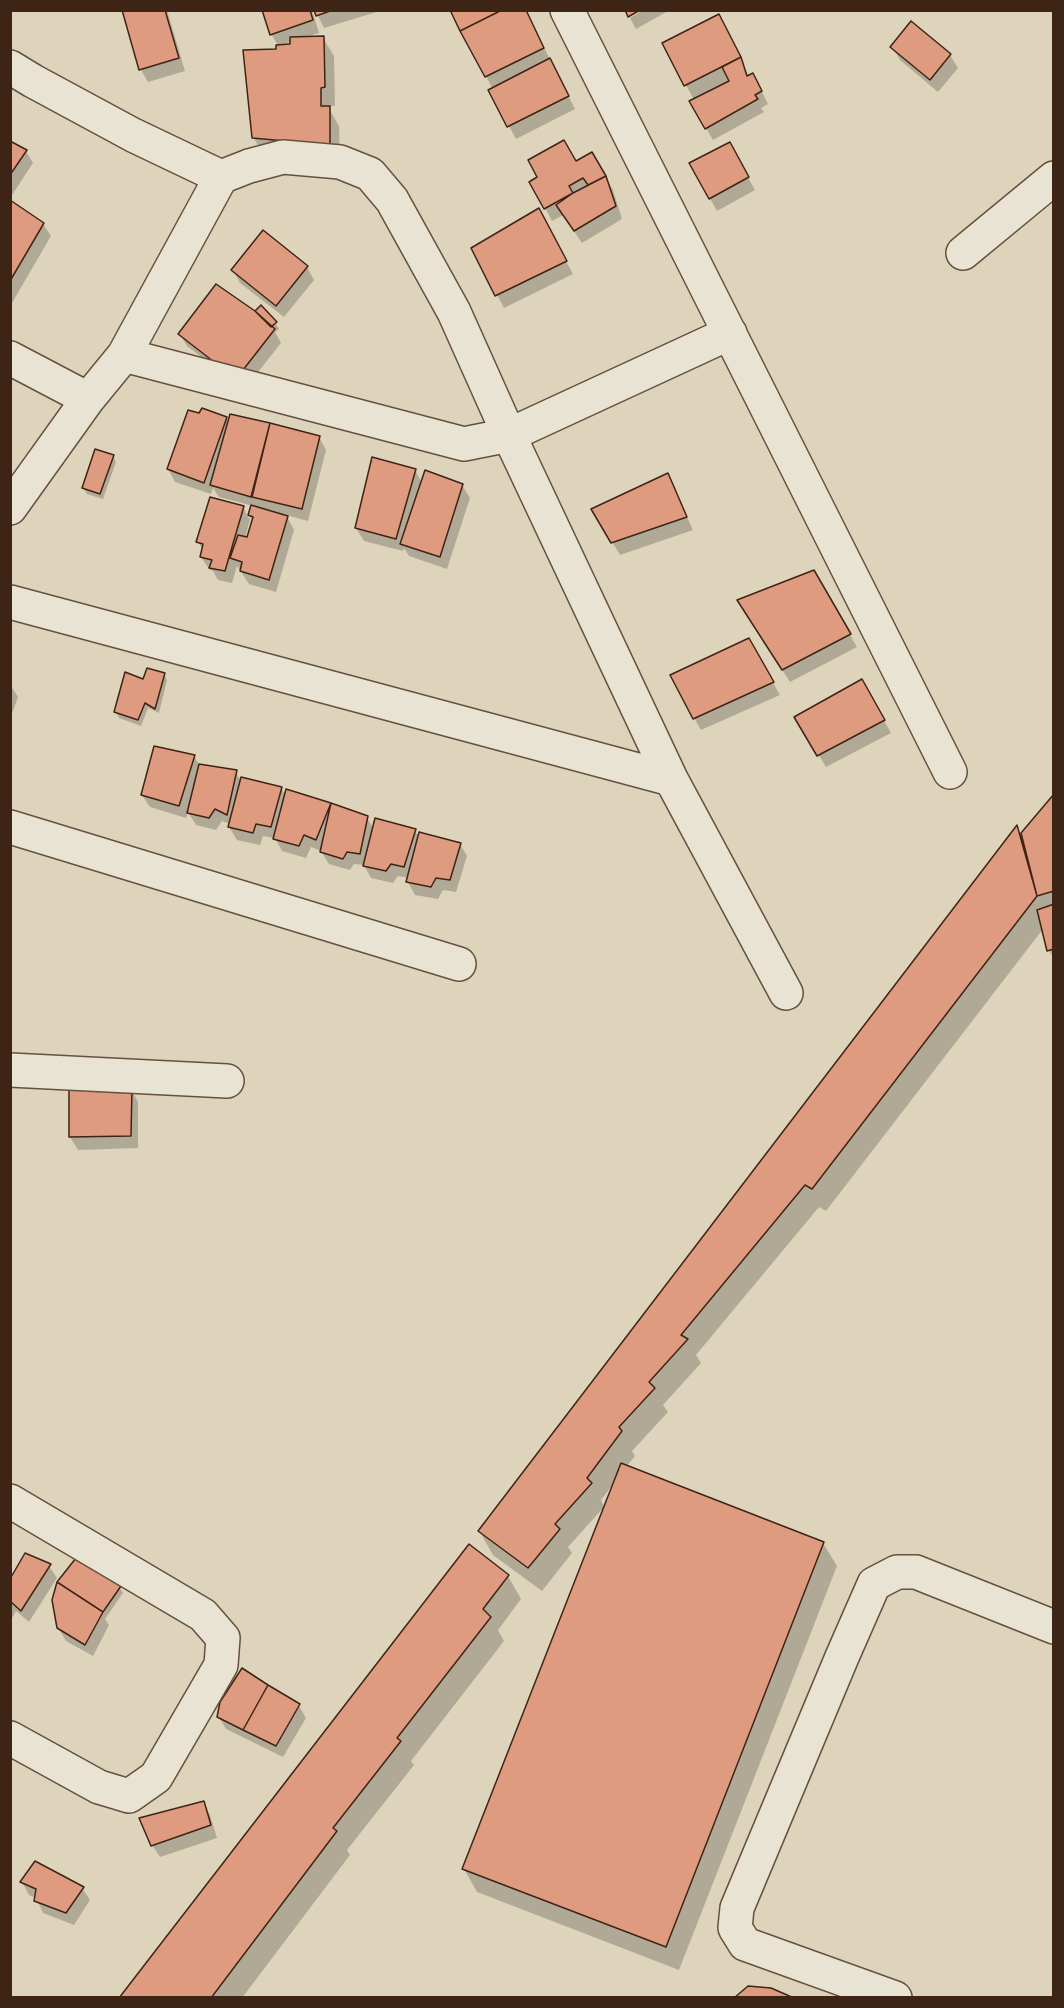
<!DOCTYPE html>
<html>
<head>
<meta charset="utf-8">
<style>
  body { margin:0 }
  #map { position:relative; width:1064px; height:2008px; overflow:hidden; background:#ddd4bb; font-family:"Sorts Mill Goudy",serif }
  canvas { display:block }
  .frame { position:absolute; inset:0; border:12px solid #3e2415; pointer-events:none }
</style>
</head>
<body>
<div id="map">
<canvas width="1064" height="2008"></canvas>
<div class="frame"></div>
</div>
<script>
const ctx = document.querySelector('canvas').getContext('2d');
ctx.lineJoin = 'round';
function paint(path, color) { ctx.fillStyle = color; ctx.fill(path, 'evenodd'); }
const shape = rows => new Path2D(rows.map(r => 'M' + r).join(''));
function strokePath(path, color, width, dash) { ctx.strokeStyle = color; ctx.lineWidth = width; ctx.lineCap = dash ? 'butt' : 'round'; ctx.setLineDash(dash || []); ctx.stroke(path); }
paint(shape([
  [123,10,167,10,185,71,148,82,141,70],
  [263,10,312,10,319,33,307,37,323,38,334,56,335,106,331,106,331,112,339,126,340,163,264,157,254,138,278,51,278,45,271,34],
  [292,42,292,46,282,45],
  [315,10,383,10,324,28],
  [453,10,525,10,575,109,516,139,490,91,493,90],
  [643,10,670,10,636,29,630,18],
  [912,23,950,55,958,68,938,92,900,60,892,47],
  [726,28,749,77,760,88,768,104,761,108,764,112,713,140,691,102,694,100,664,44],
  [10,143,26,151,33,163,10,198],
  [729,144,755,190,717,211,691,164],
  [592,154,613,190,622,219,582,243,563,215,552,221,531,182],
  [10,202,43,224,51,236,12,303],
  [545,223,573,274,504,308,473,249],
  [307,267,314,280,284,317,240,283,233,270],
  [256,314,275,323,279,329,275,332,281,343,244,390,187,346,180,334],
  [231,416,319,437,326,450,308,521,286,515,294,530,276,592,249,584,237,566,232,583,218,580,213,571,209,569,201,557,203,550,198,542,243,507,249,519,253,506,219,497,213,488,211,494,175,482,168,469,226,419,229,423],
  [251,516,253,521,248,539,245,538],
  [113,456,116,462,103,499,87,494,83,488],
  [415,470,422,483,462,485,470,498,447,569,409,556,404,548,403,551,364,541,356,528],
  [667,475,693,530,620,555,593,509],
  [814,572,857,647,790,682,746,613],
  [749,640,780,695,701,730,694,718],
  [164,674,167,680,159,713,148,708,141,726,119,718,116,712,143,680],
  [862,681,891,733,826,767,796,717],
  [10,684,18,697,10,719],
  [194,756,200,766,236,772,241,782,281,788,286,796,287,791,367,818,373,828,415,831,419,838,460,844,467,856,456,892,443,890,438,899,415,895,408,882,409,878,398,876,393,883,371,878,364,865,354,864,350,870,329,864,321,851,311,847,306,858,282,851,275,838,263,836,260,845,237,840,229,827,230,824,222,821,216,830,196,825,188,812,186,818,150,807,142,795],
  [1054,796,1054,959,1049,950,1043,929,826,1211,819,1207,696,1355,701,1363,663,1405,668,1412,632,1451,635,1456,626,1467,823,1543,837,1566,679,1970,477,1892,464,1869,614,1483,601,1500,604,1507,568,1547,572,1553,542,1591,493,1555,480,1532,1016,828,1021,836],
  [71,1088,131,1089,138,1102,138,1148,78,1150,70,1137],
  [49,1566,57,1578,29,1622,16,1611,10,1622,10,1582],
  [508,1576,521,1599,498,1630,504,1641,411,1761,414,1765,347,1850,350,1855,242,1998,121,1998],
  [119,1587,123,1593,105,1619,109,1625,93,1656,66,1641,58,1628],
  [299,1706,306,1718,283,1757,226,1729,218,1716],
  [203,1803,210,1815,217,1838,160,1857,152,1845],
  [22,1882,82,1888,90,1900,74,1925,43,1913,36,1898,29,1895]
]), '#0003');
const building = shape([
  [122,10,165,10,179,58,139,70,122,10],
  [262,10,310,10,313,20,270,35,262,10],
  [314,10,333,10,316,16,314,10],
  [450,10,502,10,460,31,450,10],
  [502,10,526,10,544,48,485,77,460,31,502,10],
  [625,10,640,10,628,17,625,10],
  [719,14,741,57,684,86,662,43,719,14],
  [911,21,951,54,930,80,890,47,911,21],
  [324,36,325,87,321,88,321,106,330,106,330,145,252,138,243,50,276,49,276,45,290,44,290,37,324,36],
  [741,57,747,76,753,73,762,91,755,95,758,99,705,129,689,101,729,81,722,67,741,57],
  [550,58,569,96,507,127,488,90,550,58],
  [564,140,576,161,592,152,606,176,588,185,583,178,569,186,573,193,544,209,529,182,537,177,528,160,564,140],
  [10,141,27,150,10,175,10,141],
  [730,142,749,177,709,199,689,163,730,142],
  [606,176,616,206,574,231,556,205,573,193,606,176],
  [10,200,44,223,10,281,10,200],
  [539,208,567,261,495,296,471,248,539,208],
  [263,230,308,266,276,306,231,270,263,230],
  [216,284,255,311,275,329,236,379,178,334,216,284],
  [261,305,277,322,271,327,255,311,261,305],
  [202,408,227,417,204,483,167,469,188,410,199,413,202,408],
  [230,414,270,423,251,497,210,485,230,414],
  [270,423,320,436,302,509,252,497,270,423],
  [95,449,114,455,100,494,82,488,95,449],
  [372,457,416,469,396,539,355,528,372,457],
  [425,470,463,484,440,557,400,544,425,470],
  [668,473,687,517,611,543,591,509,668,473],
  [210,497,244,506,225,571,209,568,212,560,200,557,203,544,196,542,210,497],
  [251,505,288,516,269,580,240,571,242,562,230,558,238,535,247,537,253,517,248,515,251,505],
  [814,570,851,634,782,670,737,600,814,570],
  [749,638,774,682,693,719,670,675,749,638],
  [147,668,165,673,155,709,145,703,138,720,114,712,125,672,143,679,147,668],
  [862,679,885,720,817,756,794,717,862,679],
  [154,746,195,755,179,806,141,795,154,746],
  [199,764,237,770,227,815,215,809,209,818,187,813,199,764],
  [241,777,282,787,271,827,256,824,253,833,228,827,241,777],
  [286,789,331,803,316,840,304,835,299,846,273,839,286,789],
  [1054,794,1054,891,1037,896,1021,833,1054,794],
  [331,803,368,816,360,854,347,852,343,859,320,852,331,803],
  [375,818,416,829,404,867,391,864,386,871,363,866,375,818],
  [1017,825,1037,896,812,1189,805,1185,681,1335,688,1339,649,1382,655,1388,619,1427,622,1431,587,1478,592,1483,555,1524,560,1529,528,1568,478,1531,1017,825],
  [419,832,461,843,450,880,436,878,431,887,406,882,419,832],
  [1054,904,1054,949,1047,951,1037,910,1054,904],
  [69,1087,132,1088,131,1136,69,1137,69,1087],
  [621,1463,824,1542,666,1947,462,1869,621,1463],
  [469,1544,509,1575,483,1609,491,1617,397,1738,401,1741,333,1828,337,1831,211,1998,119,1998,469,1544],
  [25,1553,51,1564,21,1611,10,1601,10,1579,25,1553],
  [76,1558,121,1586,103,1612,57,1582,76,1558],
  [57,1582,103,1612,85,1645,57,1628,52,1600,57,1582],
  [242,1668,268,1685,243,1730,217,1717,220,1702,242,1668],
  [268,1685,300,1704,276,1746,243,1730,268,1685],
  [204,1801,211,1825,151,1846,139,1818,204,1801],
  [35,1861,84,1887,66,1913,34,1901,36,1889,20,1882,35,1861],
  [748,1986,771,1988,794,1998,734,1998,748,1986]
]);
paint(building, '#df9b80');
strokePath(building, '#3e2415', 1.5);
const minor = shape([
  [567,10,950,772],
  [10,67,33,81,133,135,221,177],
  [963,253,1054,178],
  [124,355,464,444,509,435,730,333],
  [10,358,88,399],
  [10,508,88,399,124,355,221,177,249,166,283,157,340,162,370,174,392,200,454,312,509,435,671,779,786,993],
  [10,602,671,779],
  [10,827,459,964],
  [10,1070,227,1081],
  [10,1501,203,1615,223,1638,221,1665,156,1777,129,1796,99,1787,10,1738],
  [895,1998,745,1944,735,1928,737,1908,842,1657,874,1584,897,1572,916,1572,1054,1627]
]);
strokePath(minor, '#66503e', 36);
strokePath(minor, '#e9e3d3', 33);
</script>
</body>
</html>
